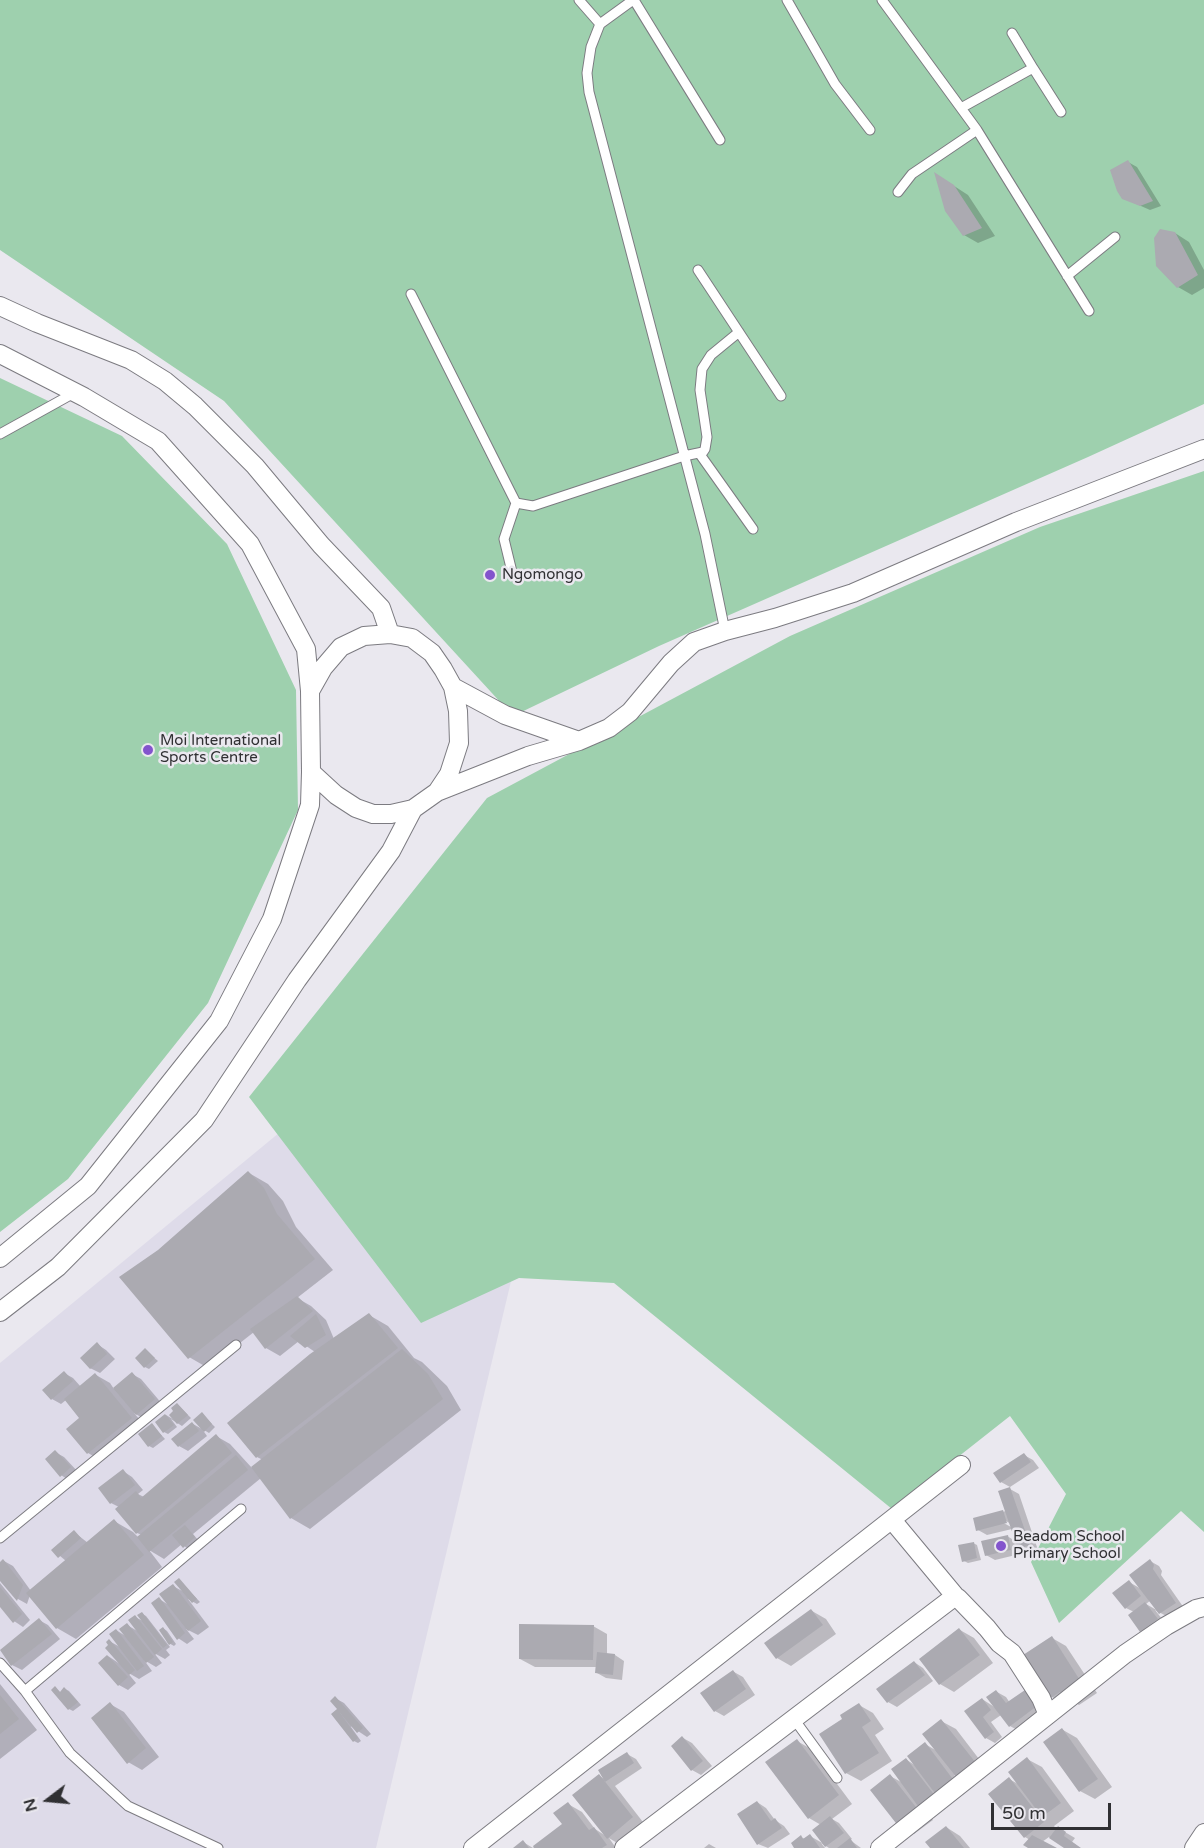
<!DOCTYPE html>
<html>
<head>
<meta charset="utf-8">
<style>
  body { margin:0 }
  #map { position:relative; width:1204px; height:1848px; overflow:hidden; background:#eae8ef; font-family:"Varela Round",sans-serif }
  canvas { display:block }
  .north { position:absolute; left:18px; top:1770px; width:60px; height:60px; -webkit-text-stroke:4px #eae8ef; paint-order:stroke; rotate:254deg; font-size:16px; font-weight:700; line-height:24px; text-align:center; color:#303033 }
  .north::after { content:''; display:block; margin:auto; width:21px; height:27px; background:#303033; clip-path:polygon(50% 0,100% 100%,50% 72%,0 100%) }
  .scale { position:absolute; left:991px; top:1803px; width:120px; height:27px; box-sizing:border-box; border:3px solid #303033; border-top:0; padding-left:8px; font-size:18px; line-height:21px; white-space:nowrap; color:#303033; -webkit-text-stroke:4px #eae8ef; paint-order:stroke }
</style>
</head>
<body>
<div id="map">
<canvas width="1204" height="1848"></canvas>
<div class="north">N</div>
<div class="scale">50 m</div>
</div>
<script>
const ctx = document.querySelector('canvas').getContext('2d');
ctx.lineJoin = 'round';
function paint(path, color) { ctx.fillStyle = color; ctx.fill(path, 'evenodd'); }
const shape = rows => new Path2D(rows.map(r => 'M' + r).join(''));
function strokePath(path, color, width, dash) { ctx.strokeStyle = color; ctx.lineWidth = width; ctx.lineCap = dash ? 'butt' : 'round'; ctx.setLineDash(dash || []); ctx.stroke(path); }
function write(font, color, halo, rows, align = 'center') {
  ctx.font = font + ' "Varela Round",sans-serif'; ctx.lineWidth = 5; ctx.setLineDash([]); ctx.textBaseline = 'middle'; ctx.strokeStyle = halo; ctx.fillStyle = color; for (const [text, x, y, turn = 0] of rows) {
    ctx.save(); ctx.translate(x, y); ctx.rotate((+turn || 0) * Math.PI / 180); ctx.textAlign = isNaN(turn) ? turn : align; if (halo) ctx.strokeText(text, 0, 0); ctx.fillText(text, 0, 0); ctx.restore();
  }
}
paint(shape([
  [439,1001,543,1147,376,1848,0,1848,0,1363]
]), '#dedbe9');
paint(shape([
  [0,0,1204,0,1204,404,1088,457,659,646,513,716,224,401,0,250],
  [0,378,122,436,227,544,296,690,298,810,208,1003,68,1179,0,1232],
  [1204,471,1204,1532,1181,1511,1059,1623,1031,1562,1066,1494,1010,1416,892,1509,614,1283,519,1278,421,1323,249,1097,487,798,790,636,1040,527]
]), '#9ed0ae');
paint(shape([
  [1128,162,1137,167,1161,206,1150,210,1123,198],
  [948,182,968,195,995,236,978,243,964,235],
  [1175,233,1189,242,1204,270,1204,288,1192,295,1178,287],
  [249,1173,268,1184,283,1201,296,1227,333,1270,297,1298,311,1306,326,1320,334,1339,369,1315,388,1326,414,1358,422,1362,447,1386,461,1410,310,1529,291,1518,261,1478,193,1534,198,1540,188,1549,182,1544,164,1559,149,1550,162,1567,76,1639,57,1628,30,1595,27,1604,18,1599,0,1579,0,1564,4,1561,13,1566,31,1591,66,1561,53,1550,74,1532,88,1543,114,1521,133,1532,139,1538,142,1535,137,1533,119,1507,111,1503,123,1471,132,1477,143,1490,138,1494,144,1497,216,1436,230,1444,252,1468,263,1460,257,1457,315,1352,299,1341,280,1356,266,1348,254,1332,208,1368,189,1357,159,1251],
  [97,1344,106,1350,115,1359,100,1373,90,1368],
  [145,1350,158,1361,149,1369,145,1367],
  [64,1373,73,1378,81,1387,96,1375,110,1383,114,1389,132,1374,141,1379,163,1405,146,1420,134,1413,145,1426,102,1461,88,1453,68,1429,81,1418,66,1400,61,1404,52,1399],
  [177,1404,191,1418,182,1426,171,1419,177,1427,168,1434,164,1432,166,1415,176,1421],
  [202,1414,215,1427,209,1433,204,1430],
  [193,1424,202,1429,207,1436,188,1451,179,1446],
  [152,1425,165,1439,153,1448,149,1446],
  [55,1452,64,1457,79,1473,70,1481,61,1475],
  [1024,1455,1033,1460,1039,1468,1010,1487,1001,1482],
  [1010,1489,1019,1494,1038,1550,1028,1554,1018,1548,1020,1554,995,1560,986,1555,1007,1536,1017,1542,1012,1529,987,1535,978,1530,975,1519,1006,1511],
  [1001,1518,1011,1524,1011,1527,1000,1521],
  [973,1543,977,1545,981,1560,968,1563,964,1561],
  [1150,1561,1159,1566,1162,1571,1161,1575,1184,1608,1170,1618,1155,1610,1166,1624,1150,1636,1141,1631,1134,1612,1126,1608,1114,1593,1129,1582,1143,1590],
  [1151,1600,1160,1612,1146,1604],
  [179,1580,200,1602,197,1604,188,1599,209,1627,198,1635,186,1629,194,1639,187,1644,178,1638,159,1599,169,1605,173,1586,184,1592],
  [0,1583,30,1620,23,1627,14,1621,0,1604],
  [812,1611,826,1619,836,1634,791,1666,777,1658],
  [142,1614,146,1616,170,1647,166,1650,170,1655,165,1659,154,1653,162,1663,156,1667,144,1660,152,1671,139,1679,127,1672,136,1683,128,1690,119,1685,108,1656,120,1664,109,1641,122,1648,116,1630,127,1637,127,1625,139,1632,135,1617,145,1622],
  [39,1620,48,1625,60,1639,22,1670,12,1665],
  [593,1626,607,1634,607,1655,615,1655,624,1661,622,1680,606,1678,597,1673,597,1667,535,1667,520,1659],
  [163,1628,167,1631,176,1644,174,1646,167,1642],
  [960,1630,974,1638,993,1663,954,1692,940,1684,921,1659],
  [1052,1638,1066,1646,1097,1693,1079,1705,1072,1701,1066,1705,1052,1697],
  [914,1662,923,1668,933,1681,897,1707,888,1702],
  [734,1672,743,1677,755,1695,724,1716,715,1711],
  [0,1684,37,1730,0,1759],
  [55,1688,61,1693,65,1689,69,1691,81,1705,73,1711,69,1709],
  [997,1692,1006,1697,1010,1703,1025,1692,1045,1712,1019,1731,1010,1726,1001,1715,991,1722,1002,1737,995,1743,986,1738,966,1711,982,1699,996,1708],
  [335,1698,344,1703,371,1734,367,1737,358,1731,353,1725,351,1727,361,1741,358,1743,354,1741,337,1711,342,1715],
  [110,1704,124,1712,159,1757,142,1770,128,1762],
  [859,1705,873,1713,884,1729,875,1735,892,1761,861,1781,846,1773,821,1734,844,1719],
  [941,1721,956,1729,989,1772,972,1785,954,1775,963,1787,929,1815,933,1820,914,1834,900,1826,890,1776,903,1783,907,1760,916,1766,925,1744,937,1751],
  [1063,1730,1077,1738,1112,1787,1095,1799,1080,1791,1046,1742],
  [683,1738,692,1743,712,1766,701,1775,692,1770],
  [797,1741,811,1749,852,1804,832,1819,839,1823,852,1839,850,1840,861,1848,829,1848,821,1843,825,1848,796,1848,801,1837,805,1839,810,1836,824,1844,821,1825,809,1818],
  [627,1754,636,1759,642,1768,615,1786,646,1826,622,1846,609,1838,616,1848,516,1848,523,1842,533,1848,564,1825,568,1804,582,1812,595,1829,606,1836,599,1776,606,1780],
  [1027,1759,1042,1767,1074,1811,1054,1826,1057,1830,1058,1828,1075,1838,1072,1842,1080,1848,1067,1848,1049,1837,1042,1842,1053,1848,1031,1848,1030,1840,1025,1837,1009,1779,1020,1785],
  [757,1802,766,1808,775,1820,784,1826,790,1834,768,1848,758,1844],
  [946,1827,960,1836,970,1848,932,1848],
  [709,1844,716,1848,704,1848]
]), '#0003');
paint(shape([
  [1128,160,1153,201,1140,206,1122,199,1117,191,1110,170],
  [934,172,954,185,982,228,963,236,945,211],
  [1160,229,1175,232,1198,275,1177,288,1156,266,1154,238],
  [248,1171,264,1188,277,1214,315,1259,188,1359,119,1277,158,1250],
  [297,1296,313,1311,265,1349,250,1329],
  [369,1313,398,1348,256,1458,227,1423,310,1354],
  [316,1314,326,1335,305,1348,290,1336],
  [97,1342,107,1354,90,1369,80,1358],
  [145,1348,155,1358,144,1368,135,1358],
  [402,1349,428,1374,443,1399,290,1519,251,1467],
  [64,1371,73,1381,51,1400,42,1390],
  [132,1372,155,1399,136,1415,113,1388],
  [95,1373,132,1418,87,1454,66,1429,79,1418,64,1399],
  [177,1403,188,1415,177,1424,169,1415,173,1411,171,1408],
  [202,1412,212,1424,204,1432,193,1420],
  [165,1414,174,1425,163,1433,155,1422],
  [192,1422,199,1431,178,1447,171,1439],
  [152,1423,162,1436,148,1447,138,1434],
  [216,1434,232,1453,136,1534,115,1509,136,1491,141,1498],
  [55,1450,71,1467,60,1477,45,1459],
  [1024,1453,1031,1462,1000,1483,993,1473],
  [236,1455,248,1470,149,1552,137,1537],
  [123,1469,135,1485,110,1504,98,1488],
  [1010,1487,1030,1545,1018,1549,998,1491],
  [1003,1510,1007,1523,976,1531,973,1518],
  [114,1519,144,1555,56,1629,26,1593],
  [185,1525,195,1537,183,1548,172,1535],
  [74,1530,81,1538,58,1558,51,1550],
  [1008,1535,1011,1550,985,1556,981,1541],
  [974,1542,977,1558,962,1562,958,1545],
  [3,1559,23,1585,17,1601,0,1581,0,1562],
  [1150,1559,1154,1565,1153,1569,1176,1603,1159,1614,1129,1575],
  [179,1578,197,1599,192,1603,174,1582],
  [1129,1580,1141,1596,1125,1609,1112,1593],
  [173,1584,201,1621,188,1631,159,1594],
  [0,1587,22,1614,13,1623,0,1607],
  [159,1597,185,1633,177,1640,151,1603],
  [1145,1602,1158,1619,1140,1632,1128,1615],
  [811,1609,823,1625,776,1659,764,1643],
  [142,1612,167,1645,163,1648,137,1615],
  [135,1615,162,1649,155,1655,128,1620],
  [39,1618,52,1634,11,1666,0,1650],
  [127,1623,154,1657,146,1663,119,1629],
  [519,1624,594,1625,593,1660,519,1659],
  [163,1627,173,1642,169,1645,159,1630],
  [959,1628,980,1655,939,1685,919,1659],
  [116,1629,144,1666,137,1671,109,1634],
  [1052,1636,1083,1685,1064,1698,1060,1692,1051,1698,1023,1655],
  [109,1639,135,1670,129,1675,105,1648,108,1645,106,1642],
  [597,1652,615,1654,613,1675,595,1673],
  [107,1655,128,1677,118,1686,98,1663],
  [914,1661,925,1675,887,1703,876,1689],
  [733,1670,746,1689,714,1712,700,1693],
  [55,1686,60,1692,64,1687,78,1702,68,1710,51,1690],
  [996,1690,1006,1703,1025,1690,1037,1706,1009,1727,986,1697],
  [0,1695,19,1719,0,1734],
  [335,1696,363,1728,357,1733,340,1713,358,1738,353,1742,331,1714,337,1709,330,1701],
  [982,1698,991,1710,983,1717,994,1732,985,1739,964,1711],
  [110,1702,146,1748,127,1764,91,1718],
  [859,1703,871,1721,862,1727,879,1753,845,1774,819,1734,842,1719,840,1715],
  [941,1719,976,1763,957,1778,922,1734],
  [1062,1728,1098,1779,1079,1792,1043,1742],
  [682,1736,703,1761,691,1771,671,1746],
  [797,1739,839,1795,808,1819,765,1762],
  [925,1742,955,1782,937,1796,907,1756],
  [627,1752,634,1763,605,1782,598,1770],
  [1027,1757,1061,1803,1042,1817,1008,1772],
  [906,1758,936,1797,920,1809,891,1769],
  [599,1774,633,1817,607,1839,572,1795],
  [890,1774,919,1811,899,1827,870,1790],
  [1009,1777,1044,1822,1024,1838,988,1794],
  [757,1801,771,1821,775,1818,782,1828,757,1845,737,1814],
  [568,1802,589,1830,594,1827,607,1845,602,1848,534,1848,533,1846,562,1824,553,1813],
  [830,1816,844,1833,825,1847,812,1830],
  [946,1826,964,1848,930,1848,925,1842],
  [1058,1826,1066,1832,1064,1836,1081,1848,1064,1848,1049,1838],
  [810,1834,820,1848,794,1848,791,1843,801,1835,803,1839],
  [1032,1835,1057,1848,1028,1848,1023,1845],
  [850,1838,857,1848,837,1848],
  [523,1840,529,1848,513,1848]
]), '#abaab1');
const lane = shape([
  [579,0,600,24,591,47,587,73,589,92,705,534,725,631],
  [634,0,720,140],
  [787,0,835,84,870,130],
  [882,0,977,130,1089,311],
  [600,24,633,0],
  [1012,33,1033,68],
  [961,108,1033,68,1061,112],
  [898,192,912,174,977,130],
  [698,270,781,396],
  [1067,276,1115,237],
  [411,294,516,503,533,506,684,456,703,452,705,449,707,437,700,390,702,369,711,355,739,332],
  [0,434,74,393],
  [699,453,753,529],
  [513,576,504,539,516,503],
  [0,1538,236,1345],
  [0,1663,25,1691,70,1753,128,1806,218,1848],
  [25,1691,241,1509],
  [794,1719,837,1778]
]);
const street = shape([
  [0,306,37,323,131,360,165,381,195,406,255,466,321,545,381,608,390,634],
  [0,354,84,397,158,441,250,544,306,649,310,691],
  [390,634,412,638,432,653,443,669,453,687,458,711,459,743,449,774,437,792,413,809,391,814,373,814,356,808,336,795,311,772,310,691,323,668,341,647,364,636,390,634],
  [453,687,505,715,579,741],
  [437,792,528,756,579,741,609,728,630,712,671,663,694,642,725,631,775,618,853,593,1016,522,1204,449],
  [0,1258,88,1186,219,1021,272,919,310,805,311,772],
  [0,1312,58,1267,204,1120,297,980,391,851,413,809],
  [892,1520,956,1597],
  [473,1848,961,1465],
  [624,1848,954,1597,958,1598,987,1628,999,1643,1012,1653,1041,1698,1048,1715],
  [880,1848,1125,1654,1166,1626,1196,1609,1204,1607],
  [1194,1848,1204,1833]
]);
strokePath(lane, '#7c7b81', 11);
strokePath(street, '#7c7b81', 20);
strokePath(lane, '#fff', 9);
strokePath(street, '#fff', 18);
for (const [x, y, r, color] of [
  [490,575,6,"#8354cd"],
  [148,750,6,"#8354cd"],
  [1001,1546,6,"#8354cd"]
]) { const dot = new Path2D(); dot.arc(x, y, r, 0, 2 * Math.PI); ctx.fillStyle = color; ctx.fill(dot); strokePath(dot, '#eae8ef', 2); }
write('15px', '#303033', '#eae8ef', [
  ["Ngomongo",502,575],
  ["Moi International",160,741],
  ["Sports Centre",160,758],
  ["Beadom School",1013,1537],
  ["Primary School",1013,1554]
], 'left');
</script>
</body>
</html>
